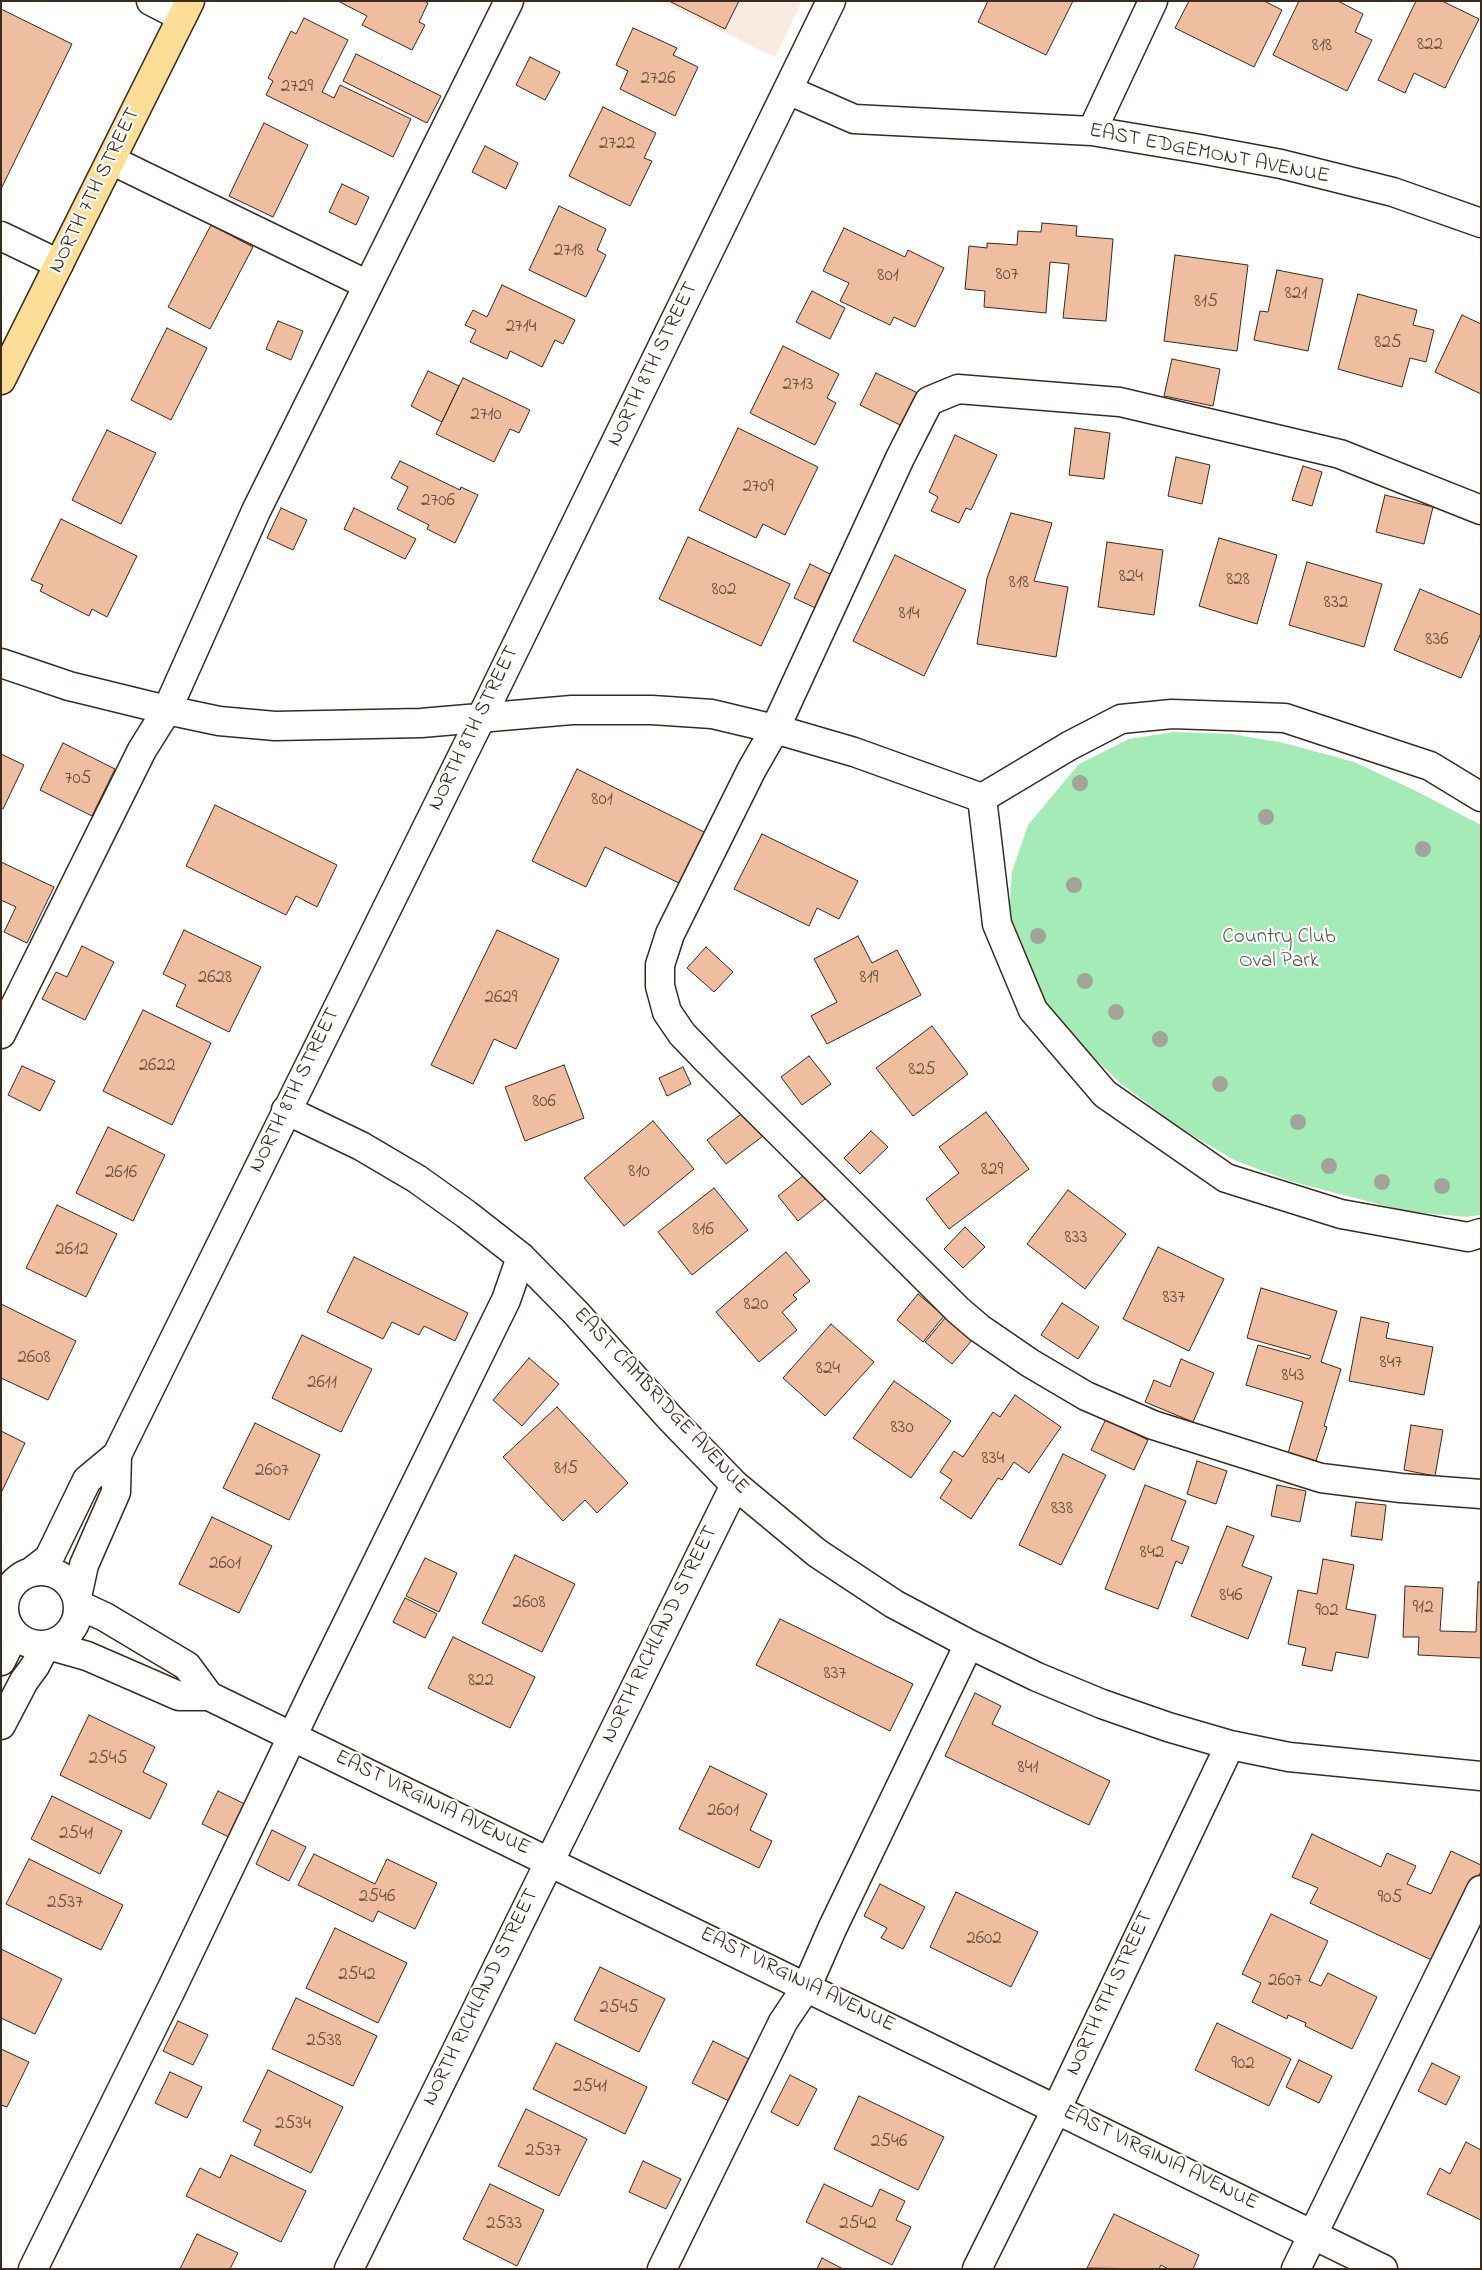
<!DOCTYPE html>
<html>
<head>
<meta charset="utf-8">
<style>
  body { margin:0 }
  #map { position:relative; width:1482px; height:2270px; overflow:hidden; background:#fff; font-family:"Indie Flower",sans-serif }
  canvas { display:block }
  .frame { position:absolute; inset:0; border:2px solid #3b2a1e; pointer-events:none }
</style>
</head>
<body>
<div id="map">
<canvas width="1482" height="2270"></canvas>
<div class="frame"></div>
</div>
<script>
const ctx = document.querySelector('canvas').getContext('2d');
ctx.lineJoin = 'round';
function paint(path, color) { ctx.fillStyle = color; ctx.fill(path, 'evenodd'); }
const shape = rows => new Path2D(rows.map(r => 'M' + r).join(''));
function strokePath(path, color, width, dash) { ctx.strokeStyle = color; ctx.lineWidth = width; ctx.lineCap = dash ? 'butt' : 'round'; ctx.setLineDash(dash || []); ctx.stroke(path); }
function write(font, color, halo, rows, align = 'center') {
  ctx.font = font + ' "Indie Flower",sans-serif'; ctx.lineWidth = 4.5; ctx.setLineDash([]); ctx.textBaseline = 'middle'; ctx.strokeStyle = halo; ctx.fillStyle = color; for (const [text, x, y, turn = 0] of rows) {
    ctx.save(); ctx.translate(x, y); ctx.rotate((+turn || 0) * Math.PI / 180); ctx.textAlign = isNaN(turn) ? turn : align; if (halo) ctx.strokeText(text, 0, 0); ctx.fillText(text, 0, 0); ctx.restore();
  }
}
paint(shape([
  [659,1,802,1,775,57]
]), '#faebe2');
paint(shape([
  [1174,732,1231,734,1284,743,1354,762,1416,791,1481,825,1481,1215,1466,1217,1405,1211,1290,1181,1234,1160,1174,1124,1118,1081,1079,1043,1043,1002,1008,927,1012,872,1028,825,1079,764,1129,739]
]), '#a4ebb7');
const building = shape([
  [338,1,424,1,428,3,419,22,425,25,412,50,362,25,367,16,338,1],
  [669,1,739,1,725,29,669,1],
  [988,1,1073,1,1046,55,978,22,988,1],
  [1189,1,1264,1,1282,10,1254,67,1175,28,1189,1],
  [1299,1,1338,1,1363,14,1355,32,1372,40,1347,91,1273,55,1299,1],
  [1416,1,1442,1,1479,19,1445,88,1414,73,1405,93,1378,80,1416,1],
  [1,9,72,44,1,189,1,9],
  [304,18,348,40,322,92,334,98,340,85,411,119,393,157,266,95,273,81,268,78,291,31,296,34,304,18],
  [633,28,677,48,673,55,698,67,675,116,620,89,628,71,616,65,633,28],
  [356,54,441,96,427,123,343,81,356,54],
  [530,57,560,72,545,100,516,85,530,57],
  [603,107,656,133,644,158,652,161,630,206,569,176,603,107],
  [264,123,308,145,273,217,229,196,264,123],
  [485,146,518,163,506,189,472,172,485,146],
  [342,184,369,197,356,225,329,212,342,184],
  [559,206,606,229,597,250,606,255,586,297,529,270,559,206],
  [1042,223,1077,226,1076,236,1113,239,1106,321,1063,318,1069,264,1050,262,1046,313,984,307,985,291,965,289,969,246,987,248,987,243,1017,245,1018,231,1041,232,1042,223],
  [211,225,253,247,210,329,168,307,211,225],
  [844,228,905,257,908,250,944,268,915,327,894,317,890,325,840,301,849,283,823,271,844,228],
  [1175,255,1248,265,1237,351,1164,341,1175,255],
  [1277,270,1323,279,1308,351,1254,340,1260,311,1268,312,1277,270],
  [502,285,575,320,563,344,555,340,542,367,510,351,507,359,470,342,476,330,465,325,473,310,487,317,502,285],
  [812,291,845,308,830,339,796,322,812,291],
  [1358,294,1417,310,1413,325,1434,330,1426,362,1410,358,1402,387,1338,369,1358,294],
  [1462,315,1481,324,1481,394,1435,372,1462,315],
  [278,321,303,331,291,360,266,349,278,321],
  [167,328,207,348,171,420,131,400,167,328],
  [783,346,839,374,827,398,836,403,815,445,750,413,783,346],
  [1172,359,1220,369,1213,406,1164,396,1172,359],
  [428,371,459,386,442,422,411,406,428,371],
  [876,373,922,395,906,428,860,405,876,373],
  [463,378,530,410,519,433,510,429,494,462,436,434,463,378],
  [738,428,818,467,785,535,763,524,756,538,699,510,738,428],
  [1075,428,1110,433,1104,479,1069,475,1075,428],
  [107,430,156,453,121,524,72,500,107,430],
  [955,435,997,455,971,510,966,508,959,523,931,511,938,497,929,492,955,435],
  [1176,457,1210,465,1202,504,1168,496,1176,457],
  [400,461,460,490,461,487,478,495,455,543,427,529,429,525,397,509,408,487,391,478,400,461],
  [1303,466,1322,472,1312,506,1292,500,1303,466],
  [1385,495,1433,507,1424,544,1376,532,1385,495],
  [281,508,307,520,293,550,267,538,281,508],
  [354,508,416,539,405,559,344,529,354,508],
  [1011,513,1052,523,1034,581,1068,587,1056,657,977,644,987,578,1011,513],
  [61,519,137,556,107,617,92,609,89,616,40,591,43,585,31,580,61,519],
  [688,537,790,584,761,646,659,599,688,537],
  [1219,538,1277,555,1257,624,1199,606,1219,538],
  [1107,542,1163,550,1154,615,1098,607,1107,542],
  [895,555,966,590,924,676,853,641,895,555],
  [1307,562,1382,584,1364,647,1289,625,1307,562],
  [810,564,840,579,824,612,794,598,810,564],
  [1420,589,1481,615,1481,633,1461,678,1394,650,1420,589],
  [63,743,115,769,92,816,40,790,63,743],
  [1,754,24,765,3,809,1,808,1,754],
  [577,769,708,834,683,885,605,847,586,887,532,861,577,769],
  [215,805,337,865,317,907,296,896,286,915,186,866,215,805],
  [762,834,858,881,839,919,817,908,809,926,734,889,762,834],
  [1,862,54,887,27,943,4,932,16,907,1,900,1,862],
  [184,930,261,967,229,1032,176,1006,186,985,163,974,184,930],
  [497,930,559,959,516,1049,494,1039,473,1084,431,1065,497,930],
  [858,936,872,963,897,950,921,995,827,1044,811,1016,837,1002,814,959,858,936],
  [82,946,114,962,85,1020,42,999,56,972,67,977,82,946],
  [706,947,733,972,714,992,687,968,706,947],
  [143,1010,211,1043,172,1125,103,1091,143,1010],
  [932,1026,968,1074,913,1116,876,1068,932,1026],
  [809,1056,831,1084,802,1105,781,1077,809,1056],
  [564,1065,584,1118,525,1141,505,1087,564,1065],
  [22,1066,55,1081,40,1111,8,1095,22,1066],
  [683,1067,691,1084,667,1096,659,1078,683,1067],
  [744,1112,763,1136,726,1164,707,1140,744,1112],
  [986,1112,1029,1169,949,1229,926,1199,959,1173,939,1147,986,1112],
  [653,1121,694,1169,624,1226,584,1178,653,1121],
  [108,1127,165,1155,133,1221,76,1193,108,1127],
  [871,1131,888,1147,860,1174,844,1158,871,1131],
  [804,1175,825,1199,798,1221,778,1196,804,1175],
  [714,1188,748,1230,692,1275,658,1232,714,1188],
  [1068,1190,1126,1234,1085,1289,1027,1244,1068,1190],
  [57,1205,117,1234,86,1297,26,1268,57,1205],
  [965,1227,985,1247,963,1268,944,1249,965,1227],
  [1158,1247,1224,1279,1189,1351,1123,1319,1158,1247],
  [786,1252,810,1281,793,1295,797,1299,782,1312,797,1330,759,1362,716,1312,786,1252],
  [354,1257,468,1313,455,1341,424,1326,419,1335,392,1322,383,1339,327,1312,354,1257],
  [1261,1288,1337,1311,1321,1362,1341,1369,1324,1426,1327,1427,1316,1461,1288,1453,1303,1402,1246,1385,1258,1345,1309,1359,1311,1356,1247,1338,1261,1288],
  [918,1294,944,1316,923,1342,897,1320,918,1294],
  [1062,1303,1099,1327,1078,1359,1041,1335,1062,1303],
  [1,1304,76,1341,48,1400,1,1378,1,1304],
  [946,1317,973,1339,952,1364,925,1342,946,1317],
  [1361,1317,1389,1323,1386,1338,1433,1347,1424,1395,1349,1381,1361,1317],
  [831,1324,874,1362,825,1416,783,1378,831,1324],
  [302,1335,372,1369,341,1432,272,1398,302,1335],
  [529,1358,559,1384,522,1426,493,1400,529,1358],
  [1181,1359,1214,1373,1193,1422,1145,1402,1154,1380,1170,1387,1181,1359],
  [894,1381,951,1421,911,1478,853,1438,894,1381],
  [1015,1395,1061,1427,1029,1473,1014,1462,1002,1480,998,1478,971,1519,940,1498,952,1480,940,1472,954,1451,963,1457,993,1412,1000,1417,1015,1395],
  [557,1407,628,1483,597,1513,585,1500,563,1521,503,1457,557,1407],
  [1106,1419,1148,1440,1134,1470,1091,1450,1106,1419],
  [255,1423,320,1455,289,1520,223,1488,255,1423],
  [1411,1425,1443,1430,1435,1476,1404,1470,1411,1425],
  [1,1431,25,1443,1,1493,1,1431],
  [1063,1454,1106,1475,1061,1565,1019,1545,1063,1454],
  [1197,1461,1227,1471,1216,1504,1187,1494,1197,1461],
  [1145,1485,1186,1501,1171,1540,1189,1547,1182,1564,1176,1561,1158,1609,1105,1589,1145,1485],
  [1277,1485,1306,1491,1300,1522,1271,1516,1277,1485],
  [1356,1502,1386,1505,1382,1540,1351,1536,1356,1502],
  [212,1517,272,1546,239,1613,179,1584,212,1517],
  [1227,1526,1254,1536,1242,1566,1272,1577,1248,1639,1191,1616,1227,1526],
  [515,1555,575,1584,542,1652,482,1623,515,1555],
  [425,1558,457,1573,439,1612,406,1596,425,1558],
  [1323,1559,1354,1565,1346,1609,1376,1615,1368,1658,1336,1652,1332,1671,1302,1665,1306,1648,1288,1644,1298,1590,1317,1594,1323,1559],
  [1478,1582,1481,1582,1481,1658,1418,1655,1419,1637,1403,1637,1405,1586,1443,1588,1440,1631,1476,1632,1478,1582],
  [405,1598,437,1614,425,1638,393,1622,405,1598],
  [780,1619,913,1684,890,1731,756,1665,780,1619],
  [453,1637,535,1677,510,1728,428,1688,453,1637],
  [975,1693,1001,1706,992,1724,1110,1781,1089,1825,945,1756,975,1693],
  [89,1715,155,1747,143,1772,167,1784,150,1819,60,1775,89,1715],
  [710,1766,767,1794,750,1830,772,1841,759,1868,679,1829,710,1766],
  [218,1791,253,1808,237,1841,202,1824,218,1791],
  [52,1796,122,1831,100,1874,31,1839,52,1796],
  [272,1830,306,1847,289,1881,256,1864,272,1830],
  [1312,1834,1381,1867,1387,1853,1416,1866,1407,1884,1431,1894,1451,1851,1481,1865,1481,1871,1438,1963,1310,1903,1318,1888,1292,1877,1312,1834],
  [314,1854,375,1884,387,1859,437,1883,415,1929,378,1911,373,1922,298,1885,314,1854],
  [29,1859,123,1905,101,1950,6,1904,29,1859],
  [880,1884,925,1907,903,1949,881,1938,887,1928,864,1916,880,1884],
  [956,1892,1038,1932,1011,1987,930,1947,956,1892],
  [1271,1914,1328,1941,1309,1981,1321,1986,1328,1973,1377,1997,1352,2049,1305,2026,1306,2023,1288,2015,1287,2019,1252,2002,1261,1983,1242,1974,1271,1914],
  [335,1928,407,1963,378,2023,306,1988,335,1928],
  [1,1949,62,1979,35,2034,1,2018,1,1949],
  [600,1967,665,1999,639,2052,574,2020,600,1967],
  [296,1998,377,2036,353,2086,272,2049,296,1998],
  [178,2021,208,2035,193,2065,163,2051,178,2021],
  [1217,2023,1291,2059,1269,2106,1195,2070,1217,2023],
  [713,2041,755,2062,735,2104,692,2083,713,2041],
  [556,2043,647,2087,625,2134,533,2089,556,2043],
  [1,2049,29,2062,7,2107,1,2105,1,2049],
  [1299,2060,1332,2076,1319,2103,1286,2087,1299,2060],
  [1432,2063,1460,2077,1446,2105,1418,2091,1432,2063],
  [268,2070,343,2107,311,2173,254,2145,261,2130,243,2121,268,2070],
  [170,2072,202,2087,187,2118,155,2103,170,2072],
  [790,2075,817,2089,798,2126,771,2112,790,2075],
  [859,2096,944,2137,918,2190,834,2149,859,2096],
  [526,2109,587,2139,559,2196,498,2166,526,2109],
  [1466,2142,1481,2150,1481,2220,1427,2194,1440,2168,1450,2174,1466,2142],
  [231,2155,306,2191,281,2242,186,2196,200,2168,220,2178,231,2155],
  [643,2161,681,2179,666,2209,629,2192,643,2161],
  [490,2184,544,2210,517,2266,463,2239,490,2184],
  [824,2184,872,2207,880,2189,905,2201,896,2220,911,2227,892,2265,806,2222,824,2184],
  [1114,2214,1199,2255,1193,2269,1168,2269,1161,2265,1159,2269,1087,2268,1114,2214],
  [197,2234,238,2253,230,2269,180,2269,197,2234],
  [822,2258,843,2269,817,2269,822,2258]
]);
paint(building, '#efbda0');
strokePath(building, '#3b2a1e', 1);
const minor = shape([
  [151,1,182,17],
  [788,90,854,119,1092,131,1200,149,1281,164,1393,192,1481,223],
  [1092,131,1153,1],
  [111,160,368,285],
  [1,236,59,264],
  [1481,510,1340,454,1120,402,958,389,929,401,900,458,775,729,752,769,670,934,660,965,660,986,667,1012,682,1034,708,1061,958,1310,979,1328,1030,1363,1086,1396,1153,1425,1321,1478,1401,1488,1481,1494],
  [1,663,69,686,167,710,219,721,275,726,421,723,572,710,652,710,712,714,775,729,854,752,982,798],
  [982,798,997,924,1033,1010,1105,1094,1226,1178,1341,1214,1468,1237,1481,1233],
  [982,798,1069,746,1121,719,1172,714,1285,718,1430,766,1481,797],
  [1,1034,142,750,167,710,256,511,509,1],
  [286,1110,361,1146,417,1179,466,1214,521,1257,576,1313,670,1418,735,1485,817,1553,894,1604,969,1644,1037,1677,1102,1704,1168,1727,1230,1745,1289,1757,1481,1776],
  '4 1608a37 37 0 1 1 74 0a37 37 0 1 1-74 0Z',
  [31,1572,49,1558,87,1480,117,1455,481,718,831,1],
  [77,1597,84,1565,116,1492,117,1455],
  [79,1605,105,1617,187,1666,209,1696],
  [48,1645,87,1656,179,1696,209,1696,1383,2269],
  [1,1661,6,1651,10,1629],
  [1,1725,24,1681,35,1666,46,1645],
  [33,2269,171,1990,314,1691,506,1300,521,1257],
  [349,2269,735,1485],
  [662,2269,783,2022,807,1986,832,1929,969,1644],
  [977,2269,1057,2108,1230,1745],
  [1296,2269,1481,1890]
]);
const major = shape([
  [1,380,190,1]
]);
strokePath(minor, '#3b2a1e', 31);
strokePath(major, '#3b2a1e', 31);
strokePath(minor, '#fff', 28);
strokePath(major, '#fdde96', 28);
ctx.fillStyle = '#a2a498';
for (const [x, y] of [
  [1080,783],
  [1266,817],
  [1423,849],
  [1074,885],
  [1038,936],
  [1085,981],
  [1116,1012],
  [1160,1039],
  [1220,1084],
  [1298,1122],
  [1329,1166],
  [1382,1182],
  [1442,1186]
]) { ctx.beginPath(); ctx.arc(x, y, 8, 0, 2 * Math.PI); ctx.fill(); }
write('19px', '#684f3e', null, [
  ["822",1430,46],
  ["818",1322,47],
  ["2726",658,80],
  ["2729",297,88],
  ["2722",617,145],
  ["2718",569,252],
  ["807",1007,276],
  ["801",888,277],
  ["821",1296,295],
  ["815",1206,303],
  ["2714",521,328],
  ["825",1388,344],
  ["2713",798,386],
  ["2710",486,416],
  ["2709",758,488],
  ["2706",438,502],
  ["824",1131,578],
  ["828",1238,581],
  ["818",1019,584],
  ["802",724,591],
  ["832",1336,604],
  ["814",909,615],
  ["836",1437,641],
  ["705",78,780],
  ["801",602,801],
  ["2628",215,979],
  ["819",869,979],
  ["2629",501,999],
  ["2622",157,1067],
  ["825",922,1071],
  ["806",544,1103],
  ["829",992,1171],
  ["810",639,1173],
  ["2616",121,1174],
  ["816",703,1231],
  ["833",1076,1239],
  ["2612",72,1251],
  ["837",1174,1299],
  ["820",756,1306],
  ["2608",34,1359],
  ["847",1391,1364],
  ["824",828,1370],
  ["843",1293,1377],
  ["2611",322,1384],
  ["830",902,1429],
  ["834",993,1460],
  ["815",566,1470],
  ["2607",272,1472],
  ["838",1062,1510],
  ["842",1152,1554],
  ["2601",225,1565],
  ["846",1231,1597],
  ["2608",529,1604],
  ["912",1423,1609],
  ["902",1327,1612],
  ["837",835,1675],
  ["822",481,1682],
  ["2545",108,1760],
  ["841",1028,1769],
  ["2601",723,1812],
  ["2541",76,1835],
  ["2546",377,1898],
  ["905",1390,1899],
  ["2537",65,1904],
  ["2602",984,1940],
  ["2542",357,1976],
  ["2607",1285,1982],
  ["2545",619,2009],
  ["2538",324,2042],
  ["902",1243,2065],
  ["2541",590,2088],
  ["2534",293,2125],
  ["2546",889,2143],
  ["2537",543,2152],
  ["2533",504,2225],
  ["2542",858,2225]
]);
write('21px', '#3b2a1e', '#fff', [
  ["EAST EDGEMONT AVENUE",1209,155,11],
  ["NORTH 7TH STREET",96,191,-64],
  ["NORTH 8TH STREET",654,365,-64],
  ["NORTH 8TH STREET",475,729,-64],
  ["NORTH 8TH STREET",296,1091,-64],
  ["EAST CAMBRIDGE AVENUE",660,1402,47],
  ["NORTH RICHLAND STREET",661,1635,-64],
  ["EAST VIRGINIA AVENUE",432,1804,26],
  ["EAST VIRGINIA AVENUE",797,1981,26],
  ["NORTH 9TH STREET",1111,1994,-65],
  ["NORTH RICHLAND STREET",482,1998,-64],
  ["EAST VIRGINIA AVENUE",1160,2159,26]
]);
write('21px', '#555a44', '#fff', [
  ["Country Club",1279,939],
  ["Oval Park",1279,963]
]);
</script>
</body>
</html>
